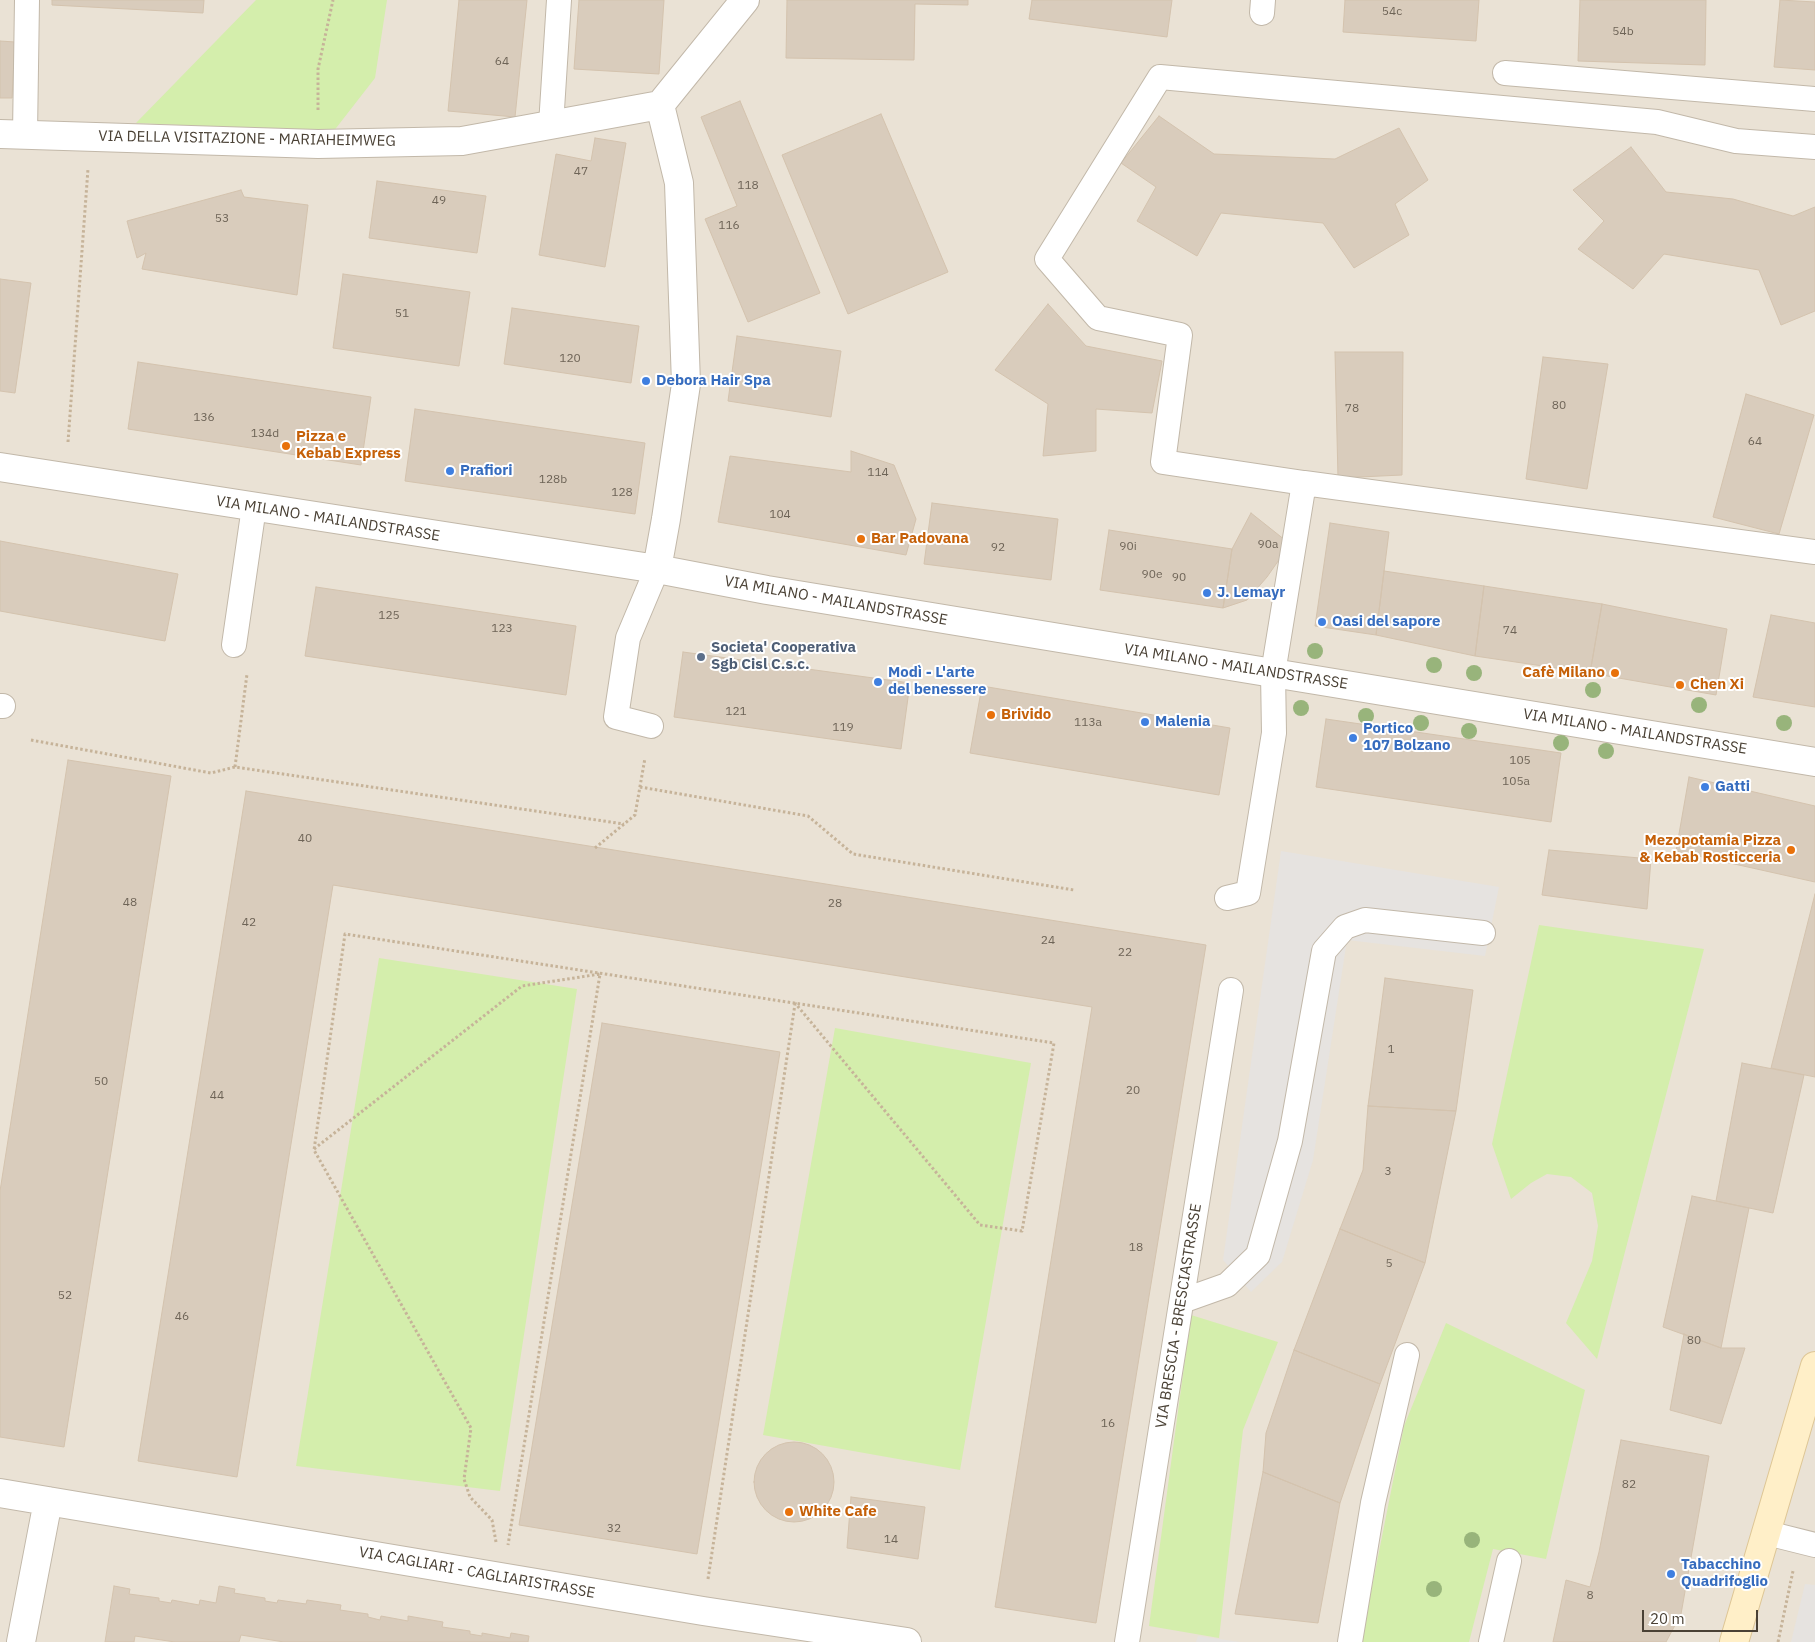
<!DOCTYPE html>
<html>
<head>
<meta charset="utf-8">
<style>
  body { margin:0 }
  #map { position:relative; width:1815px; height:1642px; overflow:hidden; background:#f6f1e8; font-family:"IBM Plex Sans",sans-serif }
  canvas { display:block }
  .scale { position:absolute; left:1642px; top:1610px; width:116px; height:22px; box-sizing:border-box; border:2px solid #4a4135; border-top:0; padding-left:6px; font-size:15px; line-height:18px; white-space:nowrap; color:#4a4135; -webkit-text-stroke:4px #fff; paint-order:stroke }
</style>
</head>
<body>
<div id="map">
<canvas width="1815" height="1642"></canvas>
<div class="scale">20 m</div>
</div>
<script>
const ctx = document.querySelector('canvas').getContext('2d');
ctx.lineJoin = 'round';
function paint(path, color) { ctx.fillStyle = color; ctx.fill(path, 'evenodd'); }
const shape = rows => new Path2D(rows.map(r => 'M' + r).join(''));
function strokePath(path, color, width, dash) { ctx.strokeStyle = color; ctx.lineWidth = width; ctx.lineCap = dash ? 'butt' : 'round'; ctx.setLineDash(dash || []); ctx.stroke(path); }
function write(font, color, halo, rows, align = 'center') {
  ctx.font = font + ' "IBM Plex Sans",sans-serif'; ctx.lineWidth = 4; ctx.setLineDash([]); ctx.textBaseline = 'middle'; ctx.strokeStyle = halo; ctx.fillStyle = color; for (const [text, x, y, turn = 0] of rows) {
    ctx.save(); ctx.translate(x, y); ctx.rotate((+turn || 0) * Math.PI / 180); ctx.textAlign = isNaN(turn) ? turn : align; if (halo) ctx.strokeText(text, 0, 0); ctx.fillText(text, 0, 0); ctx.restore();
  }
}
paint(shape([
  [0,0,1815,0,1815,1642,0,1642]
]), '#eae2d5');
paint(shape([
  [256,0,387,0,375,78,333,132,136,123],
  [1539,925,1704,949,1597,1359,1566,1323,1592,1261,1598,1226,1592,1193,1571,1177,1547,1174,1531,1183,1511,1199,1492,1144],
  [379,958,577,989,500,1491,296,1466],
  [835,1028,1031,1063,960,1470,763,1435],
  [1191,1315,1278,1342,1243,1430,1219,1638,1149,1626],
  [1446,1323,1585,1390,1546,1559,1493,1549,1469,1642,1361,1642,1404,1426]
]), '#d4eeac');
paint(shape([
  [1281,851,1499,887,1485,956,1347,940,1313,1160,1282,1262,1251,1292,1223,1260],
  [1805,1584,1815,1585,1815,1642,1791,1642],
  [1198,1636,1240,1642,1196,1642]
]), '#e6e3e0');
const building = shape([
  [52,0,204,0,203,13,52,5,52,0],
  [459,0,527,0,515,117,448,111,459,0],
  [579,0,664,0,659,74,574,69,579,0],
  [787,0,968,0,968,5,915,4,914,60,786,58,787,0],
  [1032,0,1172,0,1167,37,1029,19,1032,0],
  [1345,0,1479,0,1476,41,1343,32,1345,0],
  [1580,0,1706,0,1705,65,1578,61,1580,0],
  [1780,0,1815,2,1815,70,1774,67,1780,0],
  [0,41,15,42,12,98,0,98,0,41],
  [740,101,820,293,748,322,705,219,737,206,701,117,740,101],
  [881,114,948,272,848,314,782,155,881,114],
  [1159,116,1214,154,1335,159,1399,128,1428,180,1395,204,1409,235,1354,268,1323,223,1221,213,1197,256,1137,221,1156,187,1121,163,1159,116],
  [595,138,626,143,605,267,539,255,556,154,591,161,595,138],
  [1631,147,1666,192,1733,199,1793,216,1815,207,1815,311,1781,325,1759,270,1664,254,1633,289,1578,249,1604,221,1573,190,1631,147],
  [377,181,486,196,477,253,369,238,377,181],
  [241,190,244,197,308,205,297,295,142,269,146,253,137,258,127,221,241,190],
  [343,274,470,292,459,366,333,348,343,274],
  [0,279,31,283,15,393,0,391,0,279],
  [1048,304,1086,346,1162,361,1152,413,1096,409,1096,451,1043,456,1048,404,995,370,1048,304],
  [512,308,639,326,631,383,504,364,512,308],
  [737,336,841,351,831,417,728,401,737,336],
  [1335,352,1403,352,1402,475,1338,478,1335,352],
  [1543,357,1608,364,1587,489,1526,479,1543,357],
  [138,362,371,397,361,465,128,429,138,362],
  [1746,394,1814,415,1779,534,1713,517,1746,394],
  [415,409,645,443,635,514,405,481,415,409],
  [851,451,894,465,916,519,906,555,718,522,730,456,851,472,851,451],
  [932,503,1058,519,1051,580,924,564,932,503],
  [1251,513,1290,544,1267,577,1247,600,1223,608,1232,549,1251,513],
  [1330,523,1389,532,1376,635,1315,626,1330,523],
  [1109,530,1232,549,1223,608,1100,590,1109,530],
  [0,541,178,574,165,641,0,611,0,541],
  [1384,571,1484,586,1475,656,1376,635,1384,571],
  [1484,586,1602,604,1590,673,1475,656,1484,586],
  [316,587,576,626,566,695,305,656,316,587],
  [1602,604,1727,629,1716,695,1590,673,1602,604],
  [1771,615,1815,623,1815,707,1753,697,1771,615],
  [683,652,910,683,901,749,674,717,683,652],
  [982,686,1230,728,1219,795,970,753,982,686],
  [1326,719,1561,753,1551,822,1316,787,1326,719],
  [68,760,171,776,64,1447,0,1437,0,1191,68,760],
  [1689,777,1815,806,1815,882,1676,851,1689,777],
  [246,791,1206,945,1096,1623,995,1607,1092,1007,333,885,237,1477,138,1461,246,791],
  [1549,850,1651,859,1647,909,1542,895,1549,850],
  [1815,894,1815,1077,1771,1068,1815,894],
  [1385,978,1473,990,1456,1111,1368,1106,1385,978],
  [602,1023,780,1052,697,1554,519,1525,602,1023],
  [1742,1063,1804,1075,1773,1213,1716,1201,1742,1063],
  [1368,1106,1456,1111,1425,1263,1340,1229,1363,1170,1368,1106],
  [1692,1196,1749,1208,1721,1348,1663,1327,1692,1196],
  [1340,1229,1425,1263,1380,1384,1294,1350,1340,1229],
  [1684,1334,1721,1348,1745,1348,1721,1424,1670,1410,1684,1334],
  [1294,1350,1380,1384,1340,1503,1263,1472,1266,1433,1294,1350],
  [1621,1440,1709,1456,1681,1614,1666,1642,1553,1642,1566,1580,1590,1587,1599,1552,1621,1440],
  '754 1482a40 40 0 1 1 80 0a40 40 0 1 1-80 0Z',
  [1263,1472,1340,1503,1318,1623,1235,1614,1263,1472],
  [851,1497,925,1507,918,1559,847,1548,851,1497],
  [114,1586,130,1589,129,1594,159,1598,159,1601,171,1603,172,1600,199,1605,200,1600,216,1603,219,1586,235,1589,234,1593,265,1598,265,1601,277,1603,278,1600,306,1604,307,1600,341,1605,340,1610,368,1614,368,1617,380,1620,381,1616,408,1621,408,1616,443,1622,442,1627,470,1631,470,1634,482,1636,482,1633,510,1638,511,1633,529,1636,528,1642,284,1642,241,1635,239,1642,175,1642,135,1636,134,1642,105,1642,114,1586]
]);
paint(building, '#d9ccbc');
strokePath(building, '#d4c3ae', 1);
const lane = shape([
  [1262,13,1263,0],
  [1505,73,1815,99],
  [551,125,559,0],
  [25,134,27,0],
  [1304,483,1163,462,1180,335,1098,318,1047,259,1160,77,1657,122,1736,141,1815,147],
  [234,645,254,507],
  [0,706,3,706],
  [651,726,616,717,628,638,657,569],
  [1227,898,1248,893,1274,733,1273,673,1304,483,1815,552],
  [1182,1301,1227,1285,1258,1255,1290,1141,1324,951,1345,927,1365,920,1483,933],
  [1767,1533,1815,1545],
  [1127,1642,1231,990],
  [1350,1642,1373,1503,1407,1355],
  [1491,1642,1509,1561]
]);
const street = shape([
  [0,134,318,144,462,141,660,105,745,0],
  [0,467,657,569,767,590,1815,762],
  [657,569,666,519,686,384,679,183,660,105],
  [0,1493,703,1611,907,1642],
  [21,1642,48,1501]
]);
const secondary = shape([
  [1734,1642,1815,1366]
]);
strokePath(lane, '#c2b8a9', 26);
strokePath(street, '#c2b8a9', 30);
strokePath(secondary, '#dec695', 30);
strokePath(shape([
  [318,110,318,69,333,0],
  [68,442,88,169],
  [31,740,211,773,235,767,624,824],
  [235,767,247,674],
  [640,787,808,816,853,854,1074,890],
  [595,848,635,815,645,758],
  [314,1149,522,986,600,974,508,1545],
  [496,1542,492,1520,470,1497,464,1479,471,1428,314,1150,345,934,1054,1043,1022,1231,980,1225,795,1003],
  [708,1579,795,1004],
  [1778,1642,1793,1571]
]), '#c6b399', 3, [2.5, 2.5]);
strokePath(lane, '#fff', 24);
strokePath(street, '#fff', 28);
strokePath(secondary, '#ffefc8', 28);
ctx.fillStyle = '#98b47b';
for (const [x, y] of [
  [1315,651],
  [1434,665],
  [1474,673],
  [1593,690],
  [1699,705],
  [1301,708],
  [1366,716],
  [1421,723],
  [1784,723],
  [1469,731],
  [1561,743],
  [1606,751],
  [1472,1540],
  [1434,1589]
]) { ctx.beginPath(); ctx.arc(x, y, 8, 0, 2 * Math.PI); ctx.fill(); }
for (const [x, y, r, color] of [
  [646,381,5,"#3f7fe0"],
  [286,446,5,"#e8710a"],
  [450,471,5,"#3f7fe0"],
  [861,539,5,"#e8710a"],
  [1207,593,5,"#3f7fe0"],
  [1322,622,5,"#3f7fe0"],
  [701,657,5,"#5c6f8a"],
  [1615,673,5,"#e8710a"],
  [878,682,5,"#3f7fe0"],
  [1680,685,5,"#e8710a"],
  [991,715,5,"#e8710a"],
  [1145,722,5,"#3f7fe0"],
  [1353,738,5,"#3f7fe0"],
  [1705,787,5,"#3f7fe0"],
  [1791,850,5,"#e8710a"],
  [789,1512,5,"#e8710a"],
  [1671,1574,5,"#3f7fe0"]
]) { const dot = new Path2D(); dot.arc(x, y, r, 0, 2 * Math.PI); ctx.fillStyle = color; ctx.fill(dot); strokePath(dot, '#fff', 2); }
write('12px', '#6e6457', null, [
  ["54c",1392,12],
  ["54b",1623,32],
  ["64",502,62],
  ["47",581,172],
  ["118",748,186],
  ["49",439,201],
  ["53",222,219],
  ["116",729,226],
  ["51",402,314],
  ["120",570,359],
  ["80",1559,406],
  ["78",1352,409],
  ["136",204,418],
  ["134d",265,434],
  ["64",1755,442],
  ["114",878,473],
  ["128b",553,480],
  ["128",622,493],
  ["104",780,515],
  ["90a",1268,545],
  ["90i",1128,547],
  ["92",998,548],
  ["90e",1152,575],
  ["90",1179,578],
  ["125",389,616],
  ["123",502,629],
  ["74",1510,631],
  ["121",736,712],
  ["113a",1088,723],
  ["119",843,728],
  ["105",1520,761],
  ["105a",1516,782],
  ["40",305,839],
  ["48",130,903],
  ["28",835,904],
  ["42",249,923],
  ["24",1048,941],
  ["22",1125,953],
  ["1",1391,1050],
  ["50",101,1082],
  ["20",1133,1091],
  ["44",217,1096],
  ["3",1388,1172],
  ["18",1136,1248],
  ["5",1389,1264],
  ["52",65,1296],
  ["46",182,1317],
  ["80",1694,1341],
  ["16",1108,1424],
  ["82",1629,1485],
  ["32",614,1529],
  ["14",891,1540],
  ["8",1590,1596]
]);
write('15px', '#4a4135', '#fff', [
  ["VIA DELLA VISITAZIONE - MARIAHEIMWEG",247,139,1],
  ["VIA MILANO - MAILANDSTRASSE",328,519,9],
  ["VIA MILANO - MAILANDSTRASSE",836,601,10],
  ["VIA MILANO - MAILANDSTRASSE",1236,667,9],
  ["VIA MILANO - MAILANDSTRASSE",1635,732,9],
  ["VIA BRESCIA - BRESCIASTRASSE",1179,1316,-81],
  ["VIA CAGLIARI - CAGLIARISTRASSE",477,1573,10]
]);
write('bold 15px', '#366cbe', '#fff', [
  ["Debora Hair Spa",656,381],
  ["Prafiori",460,471],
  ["J. Lemayr",1217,593],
  ["Oasi del sapore",1332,622],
  ["Modì - L'arte",888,673],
  ["del benessere",888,690],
  ["Malenia",1155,722],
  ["Portico",1363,729],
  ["107 Bolzano",1363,746],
  ["Gatti",1715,787],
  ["Tabacchino",1681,1565],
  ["Quadrifoglio",1681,1582]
], 'left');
write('bold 15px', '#c56008', '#fff', [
  ["Pizza e",296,437],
  ["Kebab Express",296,454],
  ["Bar Padovana",871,539],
  ["Cafè Milano",1605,673,"right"],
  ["Chen Xi",1690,685],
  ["Brivido",1001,715],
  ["Mezopotamia Pizza",1781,841,"right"],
  ["& Kebab Rosticceria",1781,858,"right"],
  ["White Cafe",799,1512]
], 'left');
write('bold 15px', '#4e5e75', '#fff', [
  ["Societa' Cooperativa",711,648],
  ["Sgb Cisl C.s.c.",711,665]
], 'left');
</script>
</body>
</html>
